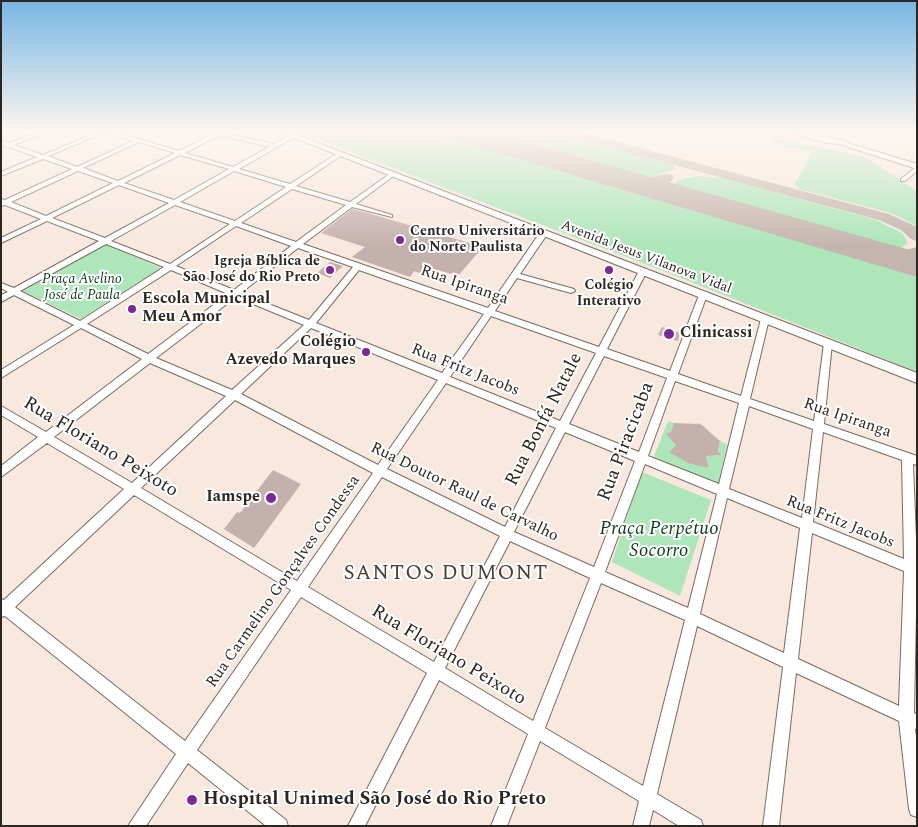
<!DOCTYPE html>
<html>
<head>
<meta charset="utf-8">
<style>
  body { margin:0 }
  #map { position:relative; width:918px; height:827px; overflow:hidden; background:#f8e8de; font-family:Spectral,serif }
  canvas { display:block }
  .frame { position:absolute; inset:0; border:2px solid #2c2622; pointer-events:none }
</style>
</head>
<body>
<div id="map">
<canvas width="918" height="827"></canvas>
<div class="frame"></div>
</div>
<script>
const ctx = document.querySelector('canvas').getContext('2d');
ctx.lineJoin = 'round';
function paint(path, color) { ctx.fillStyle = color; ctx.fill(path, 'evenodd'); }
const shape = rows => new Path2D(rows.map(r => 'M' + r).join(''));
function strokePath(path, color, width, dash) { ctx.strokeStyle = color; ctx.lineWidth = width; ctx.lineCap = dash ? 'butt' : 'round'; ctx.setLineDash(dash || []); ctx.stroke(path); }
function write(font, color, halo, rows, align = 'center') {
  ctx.font = font + ' Spectral,serif'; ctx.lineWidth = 4; ctx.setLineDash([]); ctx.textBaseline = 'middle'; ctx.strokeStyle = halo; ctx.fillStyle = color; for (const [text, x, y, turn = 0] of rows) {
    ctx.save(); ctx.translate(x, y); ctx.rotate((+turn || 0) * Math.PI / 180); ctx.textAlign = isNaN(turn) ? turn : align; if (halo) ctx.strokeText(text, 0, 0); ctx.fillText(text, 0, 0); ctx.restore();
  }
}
paint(shape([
  [295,131,435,131,917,273,917,372,661,270],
  [475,131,551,131,668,163,673,165,676,169,654,176,629,175],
  [773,137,859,156,863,156,917,191,917,226,891,213,799,189,795,184,812,152,772,143,769,141],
  [695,176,724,178,876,220,902,233,908,243,901,248,880,246,679,189,674,185,677,181],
  [105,244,161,268,81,319,23,291],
  [668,421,674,423,671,432,667,434,676,445,669,452,709,468,706,456,721,455,718,451,720,441,727,444,718,485,653,459],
  [642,472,711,500,680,596,612,562]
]), '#ade6b9');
paint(shape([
  [557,131,576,131,889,214,917,227,917,241,911,239,901,230,879,220,559,134,557,131],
  [615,174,641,178,667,174,672,175,674,178,668,184,682,195,680,198,675,199,657,189,654,184,641,186,610,181,608,178,610,175,615,174],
  [917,247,917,257,905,260,881,259,875,258,873,254,875,250,881,249,905,250,917,247]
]), '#c4b6ae');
paint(shape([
  [440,131,487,131,917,252,917,277,444,137,440,131]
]), '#c4b6ae');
paint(shape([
  [352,209,368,213,483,247,458,276,431,268,424,275,414,271,410,277,352,257,365,247,321,233],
  [330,262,343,266,330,278,317,273],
  [662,327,680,333,678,341,658,335],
  [674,423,697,424,697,423,702,425,720,441,718,451,721,455,706,456,709,468,688,463,669,452,676,445,666,434,671,432],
  [273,470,301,484,254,548,224,529,237,512,240,513]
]), '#c4b1ae');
const street = shape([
  [41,131,48,131,14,145,43,155,100,131,112,131,179,151,213,134,205,131,226,131,224,133,274,144,291,135,295,135,295,137,239,169,290,184,338,153,342,153,342,155,296,186,350,202,391,173,396,174,356,204,392,215,392,217,352,207,303,244,488,308,541,231,547,231,548,233,520,274,574,289,575,291,571,293,517,278,495,311,599,347,639,271,643,269,646,269,647,271,607,349,670,371,699,295,700,293,706,293,707,295,678,374,741,396,761,319,765,316,768,317,769,319,750,399,814,421,824,343,828,340,831,341,832,343,824,424,917,456,917,465,913,464,917,564,914,713,917,714,917,729,915,729,917,743,917,817,911,815,909,809,899,721,796,673,779,826,763,826,783,667,697,626,657,794,701,820,703,826,679,826,653,810,649,826,633,826,639,801,540,741,507,826,491,826,528,734,439,680,365,826,348,826,427,673,301,597,197,750,286,820,288,826,266,826,188,763,146,826,128,826,176,754,5,616,1,617,1,599,4,600,124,489,47,443,1,477,1,466,38,437,1,415,1,406,46,432,142,359,81,328,1,378,1,370,74,325,14,295,1,302,1,295,8,292,1,288,1,283,14,288,99,241,47,221,1,243,1,238,41,219,5,205,1,206,1,199,5,200,72,169,43,159,1,176,1,172,37,157,9,147,4,147,4,145,1,144,1,140,9,143,41,131],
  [106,132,133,141,77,167,48,156,106,132],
  [219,135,269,147,233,167,185,153,219,135],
  [139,142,175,153,118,181,83,168,139,142],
  [180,155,229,169,174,200,124,183,180,155],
  [78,171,113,183,46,216,11,202,78,171],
  [234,171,286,187,235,221,180,202,234,171],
  [119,185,169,203,105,238,52,218,119,185],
  [292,189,346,205,296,242,241,223,292,189],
  [175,205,230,224,170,264,111,241,175,205],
  [236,226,291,246,234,290,176,266,236,226],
  [106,244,164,267,80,321,20,291,106,244],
  [298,248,353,267,309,320,241,293,298,248],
  [171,270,228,294,148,354,87,324,171,270],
  [359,270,484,314,442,373,316,323,359,270],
  [236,297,304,325,232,390,156,358,236,297],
  [491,316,596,353,560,421,450,377,491,316],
  [311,328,438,380,378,465,241,394,311,328],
  [604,356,667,378,639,452,569,424,604,356],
  [150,363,226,396,132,483,54,437,150,363],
  [675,381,739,403,719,484,648,456,675,381],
  [446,383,556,428,505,527,387,469,446,383],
  [235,400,373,473,297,581,141,488,235,400],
  [749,406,813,429,802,518,729,489,749,406],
  [565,432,635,461,594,567,514,532,565,432],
  [823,432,902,460,904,559,813,522,823,432],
  [645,464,717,494,688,608,605,572,645,464],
  [382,477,500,536,434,662,308,587,382,477],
  [134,495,291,590,185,741,15,607,134,495],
  [727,498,800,528,784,653,700,614,727,498],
  [812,533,904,571,899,706,798,659,812,533],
  [510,541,590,578,533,721,445,668,510,541],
  [601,583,685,620,643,786,545,728,601,583],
  [786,131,794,131,826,139,843,140,846,142,843,144,826,143,786,131],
  [917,166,917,171,905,181,901,181,901,179,917,166]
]);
const secondary = shape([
  [277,131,287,131,917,373,917,383,277,131],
  [798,131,809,131,917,164,917,169,798,131]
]);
strokePath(street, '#796b62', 2);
strokePath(secondary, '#796b62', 2);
paint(street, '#fff');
paint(secondary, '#fff');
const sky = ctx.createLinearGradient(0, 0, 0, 246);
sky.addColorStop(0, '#77b6e3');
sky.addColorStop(0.53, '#fcf5f0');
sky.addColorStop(1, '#fcf5f000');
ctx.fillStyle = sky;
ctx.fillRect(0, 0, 918, 246);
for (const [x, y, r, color] of [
  [400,240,5,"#7c2797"],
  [330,270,5,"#7c2797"],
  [609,270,5,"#7c2797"],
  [132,309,5,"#7c2797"],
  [669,334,6,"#7c2797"],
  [366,352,5,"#7c2797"],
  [271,498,6,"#7c2797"],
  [192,800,6,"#7c2797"]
]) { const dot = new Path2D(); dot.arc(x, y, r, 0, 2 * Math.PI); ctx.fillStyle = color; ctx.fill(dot); strokePath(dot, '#fff', 2); }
write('bold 14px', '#2c2622', '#fff', [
  ["Centro Universitário",410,232],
  ["do Norte Paulista",410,248],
  ["Igreja Bíblica de",320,262,"right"],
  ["São José do Rio Preto",320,278,"right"],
  ["Colégio",609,286,"center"],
  ["Interativo",609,302,"center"]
], 'left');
write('14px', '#2c2622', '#fff', [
  ["Avenida Jesus Vilanova Vidal",646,258,21]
]);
write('italic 14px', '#0b3a1c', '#fff', [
  ["Praça Avelino",82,280],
  ["José de Paula",82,296]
]);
write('16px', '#2c2622', '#fff', [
  ["Rua Ipiranga",464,286,19],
  ["Rua Fritz Jacobs",465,371,22],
  ["Rua Ipiranga",847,419,19],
  ["Rua Doutor Raul de Carvalho",464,493,26],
  ["Rua Fritz Jacobs",840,523,22],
  ["Rua Carmelino Gonçalves Condessa",284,582,-55]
]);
write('bold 16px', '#2c2622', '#fff', [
  ["Escola Municipal",142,300],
  ["Meu Amor",142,318],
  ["Clinicassi",680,334],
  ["Colégio",356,343,"right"],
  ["Azevedo Marques",356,361,"right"],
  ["Iamspe",260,498,"right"]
], 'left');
write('19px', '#2c2622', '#fff', [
  ["Rua Bonfá Natale",545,420,-63],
  ["Rua Piracicaba",627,442,-69],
  ["Rua Floriano Peixoto",100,448,31],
  ["Rua Floriano Peixoto",448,656,31]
]);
write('italic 19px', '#0b3a1c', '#fff', [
  ["Praça Perpétuo",659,530],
  ["Socorro",659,552]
]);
write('bold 19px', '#2c2622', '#fff', [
  ["Hospital Unimed São José do Rio Preto",203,800]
], 'left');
ctx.letterSpacing = '1px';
write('21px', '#4b3e36', '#fff', [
  ["SANTOS DUMONT",446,575]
]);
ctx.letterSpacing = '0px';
</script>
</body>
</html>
